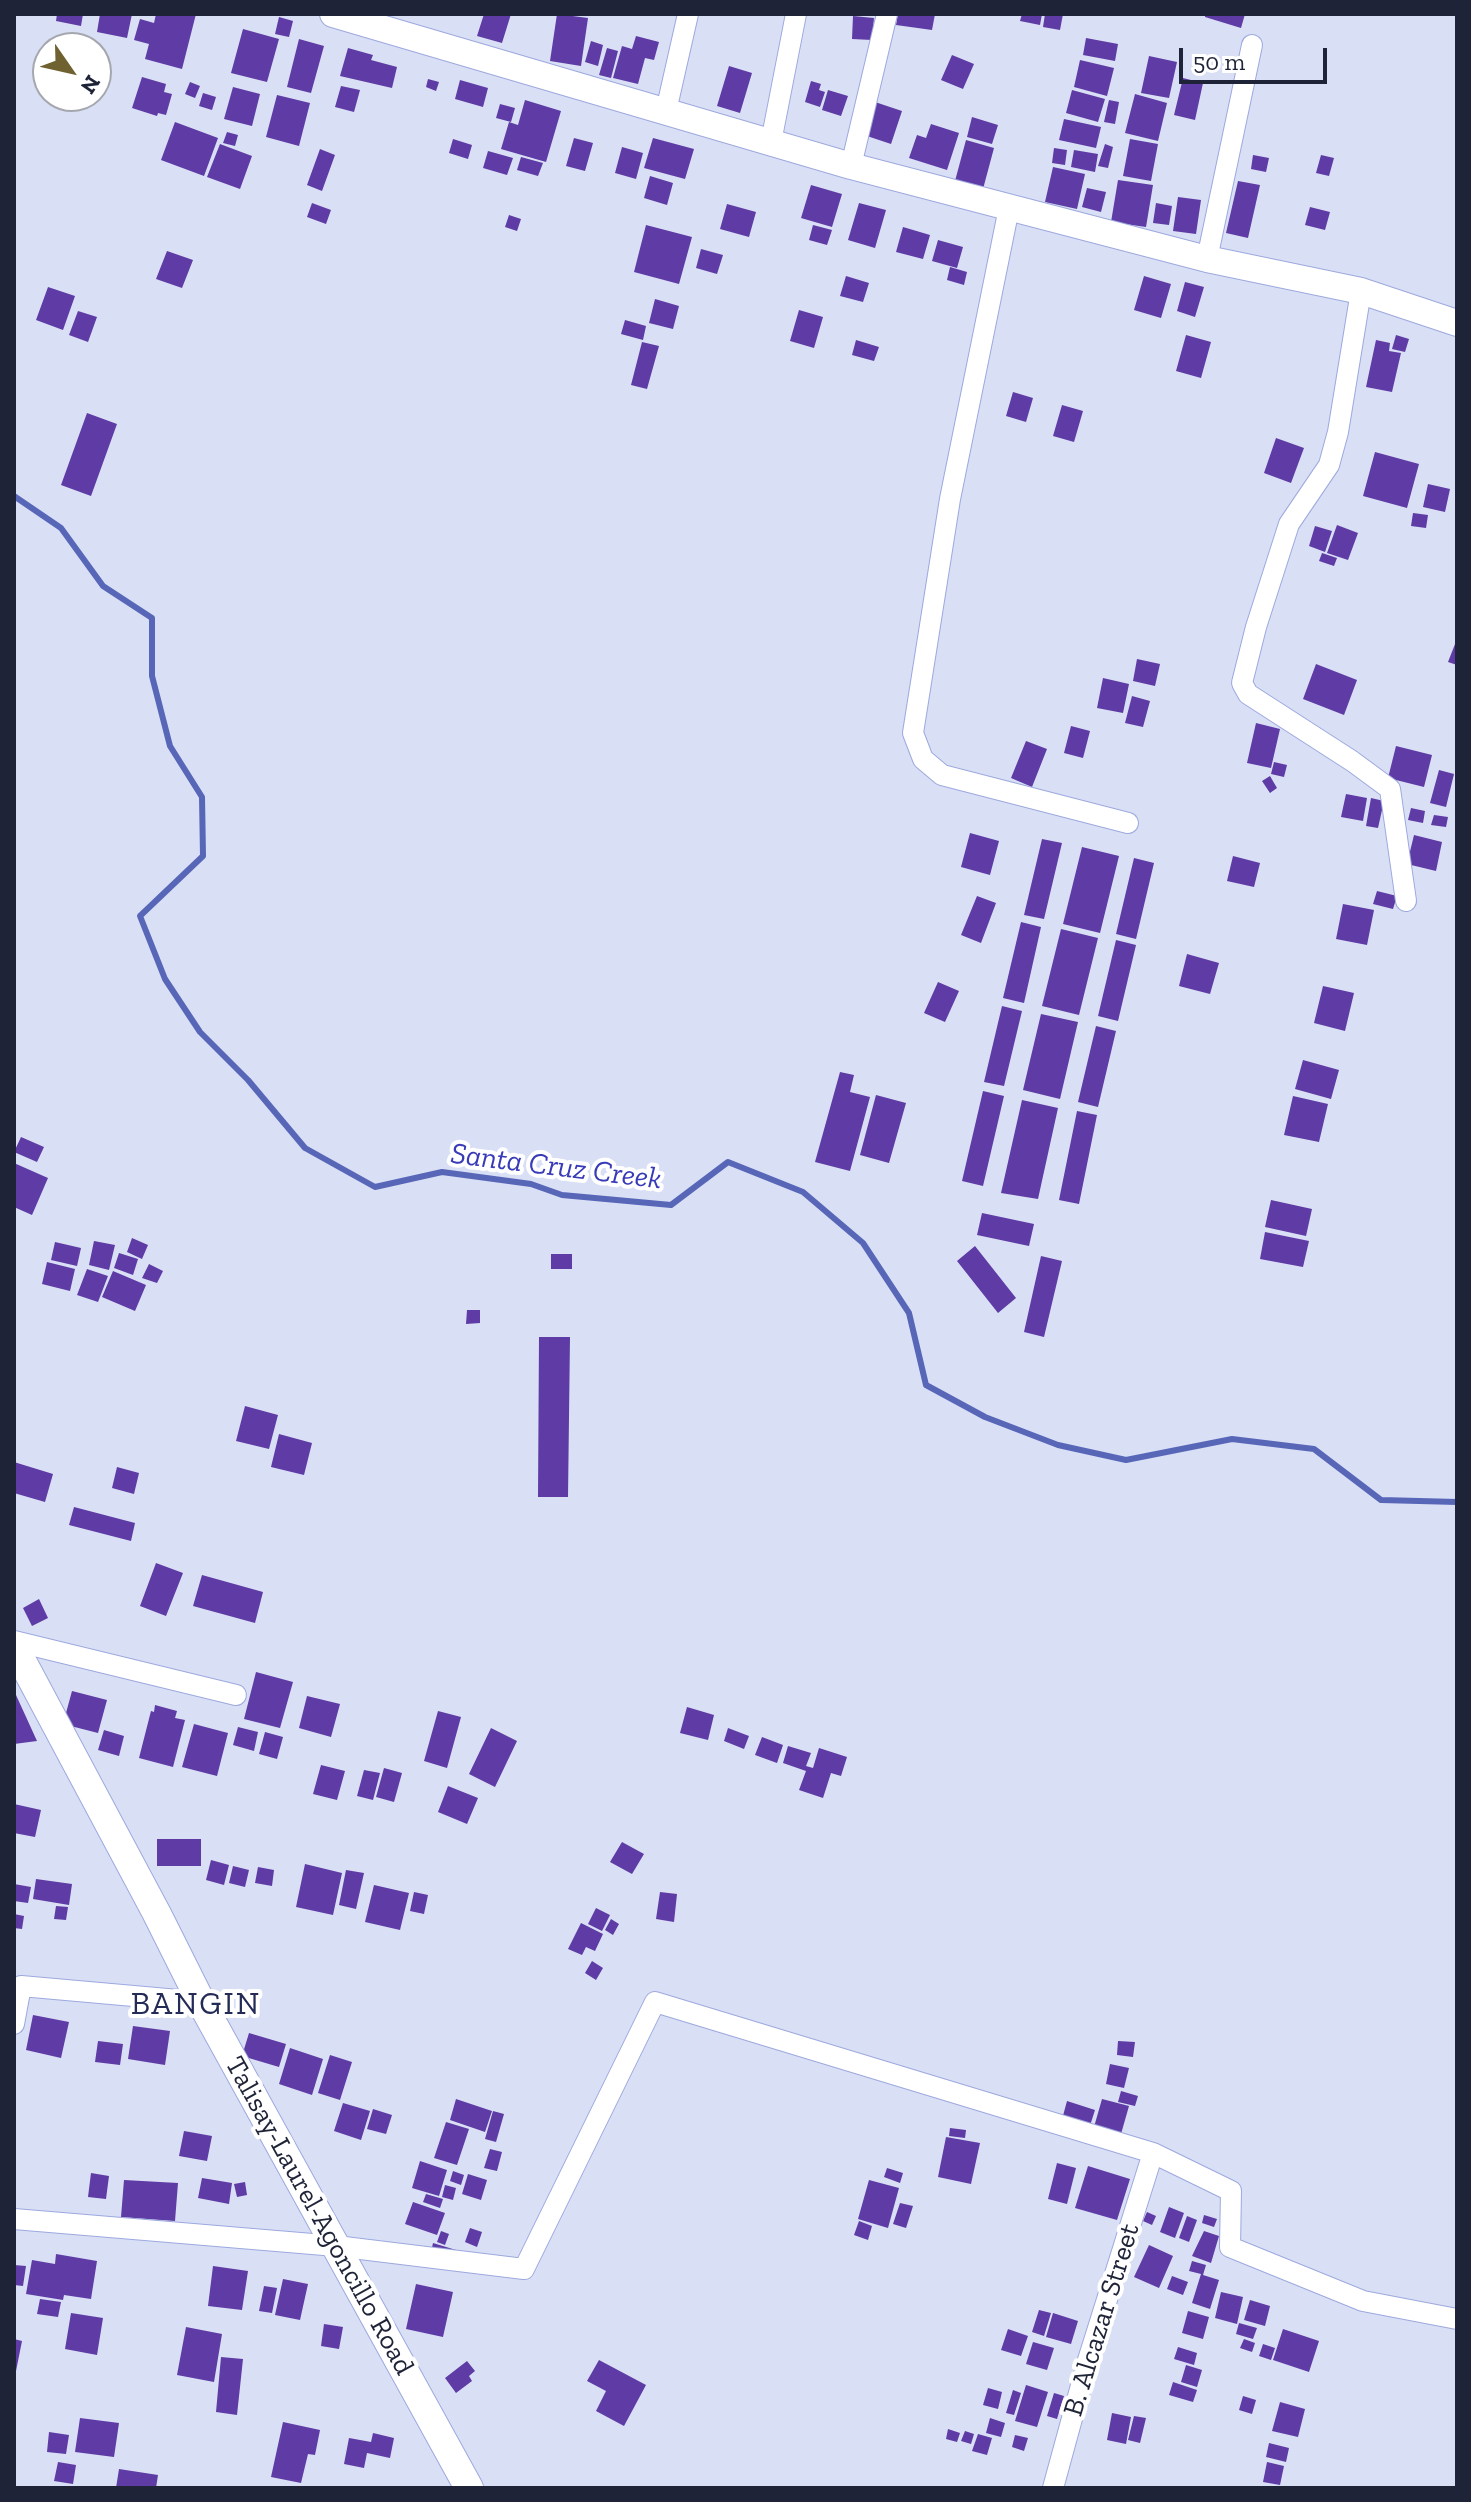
<!DOCTYPE html>
<html>
<head>
<meta charset="utf-8">
<style>
  body { margin:0 }
  #map { position:relative; width:1471px; height:2502px; overflow:hidden; background:#d9dff5; font-family:"Zilla Slab",serif }
  canvas { display:block }
  .frame { position:absolute; inset:0; border:16px solid #1e2337; pointer-events:none }
  .north { position:absolute; left:32px; top:32px; width:80px; height:80px; box-sizing:border-box; background:#fff; border:2px solid #a5a7af; border-radius:50%; rotate:124deg; font-size:22px; font-weight:700; line-height:32px; text-align:center; color:#1e2337 }
  .north::after { content:''; display:block; margin:auto; width:28px; height:36px; background:#706230; clip-path:polygon(50% 0,100% 100%,50% 72%,0 100%) }
  .scale { position:absolute; left:1179px; top:48px; width:148px; height:36px; box-sizing:border-box; border:4px solid #1e2337; border-top:0; padding-left:10px; font-size:24px; line-height:28px; white-space:nowrap; color:#1e2337; -webkit-text-stroke:6px #fff; paint-order:stroke }
</style>
</head>
<body>
<div id="map">
<canvas width="1471" height="2502"></canvas>
<div class="frame"></div>
<div class="north">N</div>
<div class="scale">50 m</div>
</div>
<script>
const ctx = document.querySelector('canvas').getContext('2d');
ctx.lineJoin = 'round';
const shape = rows => new Path2D(rows.map(r => 'M' + r).join(''));
function strokePath(path, color, width, dash) { ctx.strokeStyle = color; ctx.lineWidth = width; ctx.lineCap = dash ? 'butt' : 'round'; ctx.setLineDash(dash || []); ctx.stroke(path); }
function paint(path, color) { ctx.fillStyle = color; ctx.fill(path, 'evenodd'); }
function write(font, color, halo, rows, align = 'center') {
  ctx.font = font + ' "Zilla Slab",serif'; ctx.lineWidth = 8; ctx.setLineDash([]); ctx.textBaseline = 'middle'; ctx.strokeStyle = halo; ctx.fillStyle = color; for (const [text, x, y, turn = 0] of rows) {
    ctx.save(); ctx.translate(x, y); ctx.rotate((+turn || 0) * Math.PI / 180); ctx.textAlign = isNaN(turn) ? turn : align; if (halo) ctx.strokeText(text, 0, 0); ctx.fillText(text, 0, 0); ctx.restore();
  }
}
strokePath(shape([
  [14,496,61,528,103,586,152,618,152,676,170,746,202,797,203,856,140,916,165,979,200,1032,248,1080,305,1148,375,1187,442,1172,531,1184,562,1195,671,1205,728,1162,803,1192,863,1243,909,1313,926,1385,985,1417,1058,1445,1126,1460,1232,1439,1314,1449,1381,1500,1457,1502]
]), '#5866b8', 6);
paint(shape([
  [57,14,83,14,81,26,56,21],
  [100,14,132,14,127,38,97,32],
  [156,14,196,14,182,69,145,59,149,44,134,40,140,19,154,23],
  [484,14,511,14,502,43,477,36],
  [557,14,588,18,581,66,550,61],
  [898,14,935,14,932,30,896,25],
  [1022,14,1042,14,1040,25,1020,21],
  [1045,14,1063,14,1060,30,1043,27],
  [1205,14,1245,14,1241,28,1205,17],
  [853,16,874,18,872,40,852,39],
  [279,17,293,21,289,37,275,34],
  [243,29,279,39,267,82,231,73],
  [636,36,659,42,654,60,645,58,638,84,613,78,622,46,632,49],
  [61,38,82,43,81,48,59,48],
  [1086,38,1118,44,1115,61,1083,55],
  [299,39,324,46,311,93,287,87],
  [591,41,603,45,598,66,585,62],
  [348,48,373,55,371,60,397,67,392,88,340,76],
  [607,48,618,51,611,78,599,75],
  [952,55,974,64,963,89,941,80],
  [1149,56,1177,62,1169,98,1141,93],
  [1080,60,1114,68,1107,96,1074,87],
  [729,66,752,73,740,113,717,106],
  [142,77,166,84,164,92,172,94,166,115,158,113,157,116,132,108],
  [1183,78,1203,83,1195,120,1174,115],
  [428,79,439,82,436,91,426,87],
  [460,80,488,88,483,107,455,99],
  [811,81,821,84,819,90,825,92,820,107,805,102],
  [190,82,200,86,195,98,185,94],
  [341,86,360,90,354,112,335,107],
  [233,87,260,94,252,126,224,119],
  [828,90,848,96,841,116,822,110],
  [1072,90,1105,99,1098,122,1066,113],
  [203,93,216,97,212,110,199,106],
  [1135,94,1167,103,1158,141,1125,133],
  [277,95,310,103,299,146,266,137],
  [525,100,561,111,546,162,501,149,509,122,518,125],
  [1109,100,1119,102,1115,124,1104,122],
  [875,102,902,111,891,144,864,135],
  [500,104,515,108,511,122,496,118],
  [972,117,998,125,992,144,967,137],
  [1064,119,1101,127,1096,148,1059,140],
  [175,122,218,138,204,176,161,160],
  [931,124,959,133,947,170,909,158,917,135,926,138],
  [227,132,238,135,235,146,223,143],
  [574,138,593,143,585,171,566,166],
  [653,138,694,149,685,179,644,168],
  [453,139,472,145,468,159,449,153],
  [1130,139,1158,144,1151,181,1123,176],
  [966,140,994,148,983,189,955,181],
  [220,144,252,156,240,189,207,177],
  [1105,144,1113,147,1108,168,1098,166],
  [622,147,643,153,636,179,615,173],
  [1054,148,1067,150,1065,165,1052,163],
  [320,149,335,155,322,191,307,185],
  [1074,150,1098,154,1095,172,1071,167],
  [488,151,513,158,507,175,483,168],
  [1253,155,1269,158,1266,172,1251,169],
  [1321,155,1334,158,1329,176,1316,173],
  [521,157,543,163,538,176,517,170],
  [1053,167,1085,174,1077,209,1045,202],
  [650,176,673,183,667,205,644,198],
  [1118,180,1153,185,1146,227,1111,222],
  [1238,181,1260,185,1248,238,1226,233],
  [811,185,842,194,832,227,801,218],
  [1087,188,1106,192,1101,212,1082,207],
  [1178,197,1201,200,1196,234,1173,231],
  [312,203,331,210,326,224,307,217],
  [859,203,886,210,875,248,848,240],
  [1156,203,1172,206,1169,225,1153,223],
  [727,204,756,212,749,237,720,229],
  [1310,207,1330,212,1325,230,1305,225],
  [509,215,521,219,517,231,505,227],
  [646,225,692,237,679,284,634,272],
  [813,225,832,230,827,245,809,240],
  [903,227,930,235,923,259,896,252],
  [938,240,963,247,957,268,932,261],
  [701,249,723,255,717,274,696,268],
  [167,251,193,260,182,288,156,279],
  [950,267,967,272,964,285,947,280],
  [846,276,869,283,863,302,840,296],
  [1144,276,1171,284,1161,318,1134,310],
  [1185,282,1204,287,1195,317,1177,311],
  [48,287,75,296,63,330,36,320],
  [655,299,679,306,673,329,649,323],
  [799,310,823,317,814,348,790,341],
  [78,311,97,317,88,342,69,335],
  [625,320,646,326,643,340,621,334],
  [1186,335,1211,342,1201,378,1176,371],
  [1396,335,1409,339,1405,352,1392,349],
  [856,340,879,347,874,361,852,355],
  [1376,340,1390,343,1389,351,1401,353,1392,392,1366,387],
  [642,342,659,346,647,389,631,385],
  [1013,392,1033,398,1026,422,1006,416],
  [1062,405,1083,411,1074,442,1053,436],
  [87,413,117,424,91,496,61,485],
  [1276,438,1304,448,1291,483,1264,473],
  [1375,452,1419,464,1407,508,1363,496],
  [1428,484,1450,489,1445,512,1423,507],
  [1413,513,1428,515,1426,528,1411,526],
  [1337,525,1358,533,1348,560,1327,553],
  [1315,526,1332,531,1325,552,1309,546],
  [1322,553,1337,558,1334,566,1319,561],
  [1457,639,1457,665,1448,662],
  [1137,659,1160,664,1155,686,1133,681],
  [1316,664,1357,680,1344,715,1303,699],
  [1103,678,1129,684,1123,713,1097,708],
  [1132,696,1150,701,1143,727,1125,723],
  [1256,723,1280,729,1271,768,1247,763],
  [1071,726,1090,731,1083,758,1064,753],
  [1026,741,1047,749,1032,787,1011,778],
  [1396,746,1432,755,1424,787,1388,778],
  [1274,762,1287,765,1284,777,1271,774],
  [1439,770,1454,774,1446,807,1430,803],
  [1270,776,1277,788,1270,793,1262,781],
  [1346,794,1367,798,1363,821,1341,817],
  [1371,798,1384,801,1378,828,1366,826],
  [1411,808,1425,811,1423,823,1408,820],
  [1434,815,1448,817,1446,827,1431,825],
  [970,833,999,841,990,875,961,867],
  [1414,835,1442,842,1436,871,1407,864],
  [1042,839,1062,843,1044,919,1024,915],
  [1082,847,1119,856,1100,933,1063,924],
  [1233,856,1260,863,1254,887,1227,881],
  [1134,858,1154,863,1136,939,1116,934],
  [1377,891,1397,896,1393,909,1373,904],
  [977,896,996,903,981,943,961,935],
  [1343,904,1374,910,1367,945,1336,939],
  [1021,922,1041,927,1024,1003,1003,998],
  [1061,929,1098,938,1079,1015,1042,1006],
  [1116,940,1136,945,1118,1021,1098,1016],
  [1187,954,1219,963,1210,994,1179,986],
  [938,982,959,991,945,1022,924,1013],
  [1323,986,1354,993,1345,1031,1314,1023],
  [1002,1006,1022,1011,1004,1086,984,1082],
  [1041,1014,1078,1022,1060,1099,1023,1090],
  [1096,1026,1116,1031,1098,1107,1078,1102],
  [1303,1060,1339,1070,1331,1099,1295,1089],
  [840,1072,854,1075,850,1092,870,1097,850,1171,815,1162],
  [983,1091,1004,1096,983,1186,962,1181],
  [876,1095,906,1103,889,1163,860,1155],
  [1293,1096,1328,1104,1319,1142,1284,1135],
  [1022,1100,1058,1108,1038,1199,1001,1193],
  [1077,1111,1097,1115,1079,1204,1059,1200],
  [21,1137,44,1147,37,1162,14,1152],
  [14,1163,48,1178,32,1215,14,1207],
  [1271,1200,1312,1209,1306,1236,1265,1227],
  [982,1213,1034,1224,1029,1246,977,1235],
  [1265,1232,1309,1241,1303,1267,1260,1259],
  [132,1238,148,1245,142,1259,127,1252],
  [94,1241,115,1245,109,1270,89,1265],
  [55,1242,81,1248,77,1266,51,1260],
  [975,1246,1016,1298,998,1313,957,1261],
  [119,1253,138,1259,133,1275,114,1268],
  [551,1254,572,1254,572,1269,551,1269],
  [1041,1256,1062,1261,1044,1337,1024,1332],
  [47,1262,75,1269,70,1291,42,1284],
  [149,1264,163,1271,157,1283,142,1278],
  [87,1269,108,1276,98,1302,77,1295],
  [113,1271,146,1285,135,1311,102,1297],
  [467,1310,480,1310,480,1323,466,1324],
  [539,1337,570,1337,568,1497,538,1497],
  [245,1406,278,1415,269,1449,236,1441],
  [279,1434,312,1443,304,1475,271,1467],
  [14,1462,53,1474,45,1502,14,1493],
  [117,1467,139,1473,134,1494,112,1488],
  [74,1507,135,1523,131,1541,69,1525],
  [156,1563,183,1573,166,1616,140,1606],
  [202,1575,263,1592,255,1623,193,1606],
  [39,1599,48,1618,32,1626,23,1608],
  [256,1672,293,1682,280,1728,244,1719],
  [72,1691,107,1700,98,1733,63,1724],
  [16,1695,37,1741,14,1744,14,1696],
  [307,1696,340,1704,331,1737,299,1728],
  [155,1705,177,1711,175,1718,185,1720,173,1767,139,1758,151,1711,154,1712],
  [687,1707,714,1715,708,1740,680,1733],
  [438,1711,461,1717,447,1768,424,1761],
  [194,1724,228,1733,217,1776,182,1767],
  [238,1727,258,1732,254,1751,233,1745],
  [491,1728,517,1741,495,1787,469,1774],
  [728,1728,749,1736,744,1749,724,1741],
  [104,1730,124,1736,119,1756,98,1750],
  [265,1732,283,1737,277,1759,259,1754],
  [762,1737,783,1745,777,1763,755,1755],
  [788,1746,811,1753,806,1766,813,1768,819,1748,847,1757,841,1776,831,1773,823,1798,799,1790,806,1771,783,1763],
  [321,1765,345,1771,337,1800,313,1794],
  [384,1768,402,1773,394,1802,376,1797],
  [364,1770,380,1773,373,1800,357,1796],
  [448,1786,478,1798,467,1824,438,1812],
  [14,1804,41,1810,35,1837,14,1833],
  [157,1839,201,1839,201,1866,157,1866],
  [622,1842,644,1854,632,1874,610,1862],
  [211,1860,229,1865,224,1885,206,1880],
  [305,1864,342,1873,333,1915,296,1907],
  [233,1866,249,1870,245,1887,229,1883],
  [258,1867,274,1870,272,1886,255,1883],
  [346,1870,364,1873,356,1909,339,1905],
  [36,1879,72,1884,69,1905,33,1899],
  [14,1884,31,1887,28,1903,14,1901],
  [374,1885,409,1893,400,1930,365,1922],
  [414,1892,428,1895,424,1914,410,1911],
  [660,1892,677,1894,674,1922,656,1919],
  [56,1906,68,1907,66,1920,54,1919],
  [596,1908,610,1915,602,1931,588,1924],
  [14,1914,24,1916,22,1929,14,1928],
  [611,1919,619,1924,613,1935,605,1930],
  [581,1923,603,1934,595,1951,586,1947,582,1955,568,1949],
  [592,1961,603,1968,596,1980,585,1973],
  [33,2015,69,2022,61,2058,26,2050],
  [133,2026,170,2031,165,2065,128,2059],
  [249,2033,286,2044,279,2067,242,2056],
  [98,2041,123,2044,120,2065,95,2062],
  [1118,2041,1135,2042,1133,2057,1117,2055],
  [290,2048,323,2059,312,2095,279,2084],
  [330,2055,352,2062,340,2100,318,2093],
  [1110,2064,1129,2068,1124,2088,1106,2084],
  [1121,2091,1138,2096,1135,2106,1118,2102],
  [456,2099,492,2111,485,2132,450,2120],
  [1102,2099,1129,2106,1119,2141,1092,2134],
  [1067,2101,1095,2110,1088,2132,1061,2123],
  [343,2103,370,2111,361,2140,334,2131],
  [373,2109,392,2115,386,2134,367,2129],
  [493,2111,504,2114,496,2142,485,2139],
  [446,2122,469,2129,457,2165,434,2158],
  [950,2128,966,2130,965,2138,949,2136],
  [184,2131,212,2136,207,2161,179,2156],
  [946,2137,980,2143,971,2184,938,2177],
  [490,2149,502,2152,497,2171,484,2168],
  [420,2161,447,2170,439,2196,412,2188],
  [1057,2163,1076,2168,1067,2204,1048,2199],
  [1088,2166,1130,2179,1117,2220,1075,2208],
  [887,2168,903,2173,900,2183,884,2177],
  [453,2171,464,2175,461,2185,450,2181],
  [91,2173,109,2176,106,2199,88,2197],
  [468,2174,487,2180,481,2200,462,2194],
  [202,2178,232,2183,229,2204,198,2198],
  [124,2180,178,2183,175,2221,121,2217],
  [869,2180,899,2188,888,2228,858,2219],
  [245,2182,247,2195,237,2197,234,2184],
  [445,2185,456,2188,453,2200,442,2197],
  [426,2194,443,2199,440,2208,423,2202],
  [413,2202,445,2213,437,2235,405,2224],
  [900,2203,913,2206,906,2228,893,2224],
  [1169,2207,1184,2213,1175,2238,1160,2232],
  [1147,2212,1156,2216,1152,2225,1143,2221],
  [1204,2215,1217,2219,1214,2227,1202,2223],
  [1187,2216,1197,2220,1189,2242,1179,2238],
  [859,2221,872,2226,868,2240,854,2235],
  [470,2228,482,2232,477,2247,465,2242],
  [441,2231,449,2234,445,2245,437,2242],
  [1204,2231,1219,2236,1211,2263,1192,2256],
  [433,2243,456,2250,453,2259,431,2252],
  [1149,2245,1173,2256,1159,2288,1134,2277],
  [56,2254,97,2261,91,2299,64,2295,63,2300,26,2294,32,2260,55,2264],
  [1192,2261,1206,2265,1203,2275,1219,2280,1210,2309,1192,2303,1201,2274,1189,2271],
  [14,2265,26,2266,23,2286,14,2285],
  [213,2266,248,2271,242,2310,208,2306],
  [1172,2276,1188,2282,1183,2295,1167,2289],
  [283,2279,308,2284,300,2320,275,2315],
  [416,2284,453,2292,443,2337,406,2329],
  [264,2286,277,2288,272,2313,259,2311],
  [1221,2292,1243,2297,1237,2324,1215,2318],
  [40,2299,61,2302,58,2317,37,2314],
  [1250,2300,1270,2306,1265,2326,1244,2320],
  [1039,2310,1051,2313,1044,2336,1032,2332],
  [1188,2311,1209,2317,1203,2339,1182,2333],
  [71,2313,103,2318,97,2355,65,2349],
  [1053,2313,1078,2321,1071,2344,1046,2337],
  [1239,2323,1257,2328,1253,2339,1236,2334],
  [324,2324,343,2327,339,2349,321,2346],
  [186,2327,222,2334,214,2382,177,2375],
  [1008,2329,1028,2336,1021,2356,1001,2350],
  [1283,2329,1319,2341,1309,2372,1273,2360],
  [14,2339,22,2341,15,2376,14,2376],
  [1244,2339,1255,2343,1252,2352,1240,2348],
  [1033,2342,1054,2348,1047,2370,1026,2364],
  [1263,2344,1275,2348,1271,2360,1259,2356],
  [1178,2347,1197,2353,1194,2365,1174,2359],
  [221,2357,243,2359,237,2415,216,2412],
  [599,2360,646,2385,624,2426,596,2411,606,2391,587,2381],
  [467,2361,475,2371,469,2376,472,2381,456,2393,445,2378],
  [1186,2365,1202,2370,1197,2387,1181,2382],
  [1173,2382,1197,2390,1193,2402,1169,2395],
  [1026,2385,1048,2392,1037,2427,1015,2421],
  [988,2388,1002,2392,998,2409,983,2405],
  [1013,2390,1021,2393,1014,2415,1006,2413],
  [1054,2393,1064,2396,1057,2419,1047,2416],
  [1243,2396,1256,2400,1252,2414,1239,2410],
  [1280,2402,1305,2409,1298,2437,1272,2431],
  [1112,2413,1131,2417,1126,2444,1107,2440],
  [1134,2416,1146,2418,1140,2443,1128,2440],
  [80,2418,119,2423,114,2457,75,2452],
  [990,2418,1005,2423,1001,2437,986,2433],
  [283,2422,320,2430,315,2455,308,2454,301,2483,271,2477],
  [948,2429,960,2433,957,2442,946,2439],
  [965,2431,974,2434,971,2444,961,2441],
  [49,2432,69,2435,66,2454,47,2452],
  [373,2433,394,2438,390,2458,367,2453,364,2468,344,2464,349,2438,371,2442],
  [978,2434,992,2438,987,2455,972,2451],
  [1015,2435,1028,2438,1024,2451,1012,2447],
  [1269,2443,1289,2448,1286,2462,1266,2457],
  [58,2462,76,2465,73,2484,54,2481],
  [1267,2462,1284,2466,1280,2485,1263,2482],
  [119,2469,158,2475,156,2488,116,2488]
]), '#5e3ba5');
const minor = shape([
  [666,111,688,14],
  [771,142,796,14],
  [851,166,887,14],
  [1009,208,950,499,913,733,923,759,942,775,1128,823],
  [1207,259,1252,45],
  [1361,291,1338,432,1329,465,1289,524,1256,627,1242,683,1248,694,1352,761,1390,789,1406,901],
  [14,1641,236,1695],
  [14,2024,21,1986,201,2002],
  [14,2219,336,2246,524,2269,655,2002,1153,2153,1231,2191,1230,2247,1363,2301,1457,2319],
  [1053,2488,1088,2360,1153,2153]
]);
const tertiary = shape([
  [333,14,851,166,1207,259,1361,291,1457,323]
]);
const secondary = shape([
  [14,1646,157,1914,201,2002,469,2488]
]);
strokePath(minor, '#9da9de', 22);
strokePath(tertiary, '#9da9de', 28);
strokePath(secondary, '#9da9de', 30);
strokePath(minor, '#fff', 20);
strokePath(tertiary, '#fff', 26);
strokePath(secondary, '#fff', 28);
write('28px', '#1e2337', '#fff', [
  ["Talisay-Laurel-Agoncillo Road",319,2216,61],
  ["B. Alcazar Street",1102,2320,-73]
]);
write('italic 30px', '#383ab8', '#fff', [
  ["Santa Cruz Creek",556,1167,7]
]);
ctx.letterSpacing = '2px';
write('32px', '#242b56', '#fff', [
  ["BANGIN",196,2005]
]);
ctx.letterSpacing = '0px';
</script>
</body>
</html>
